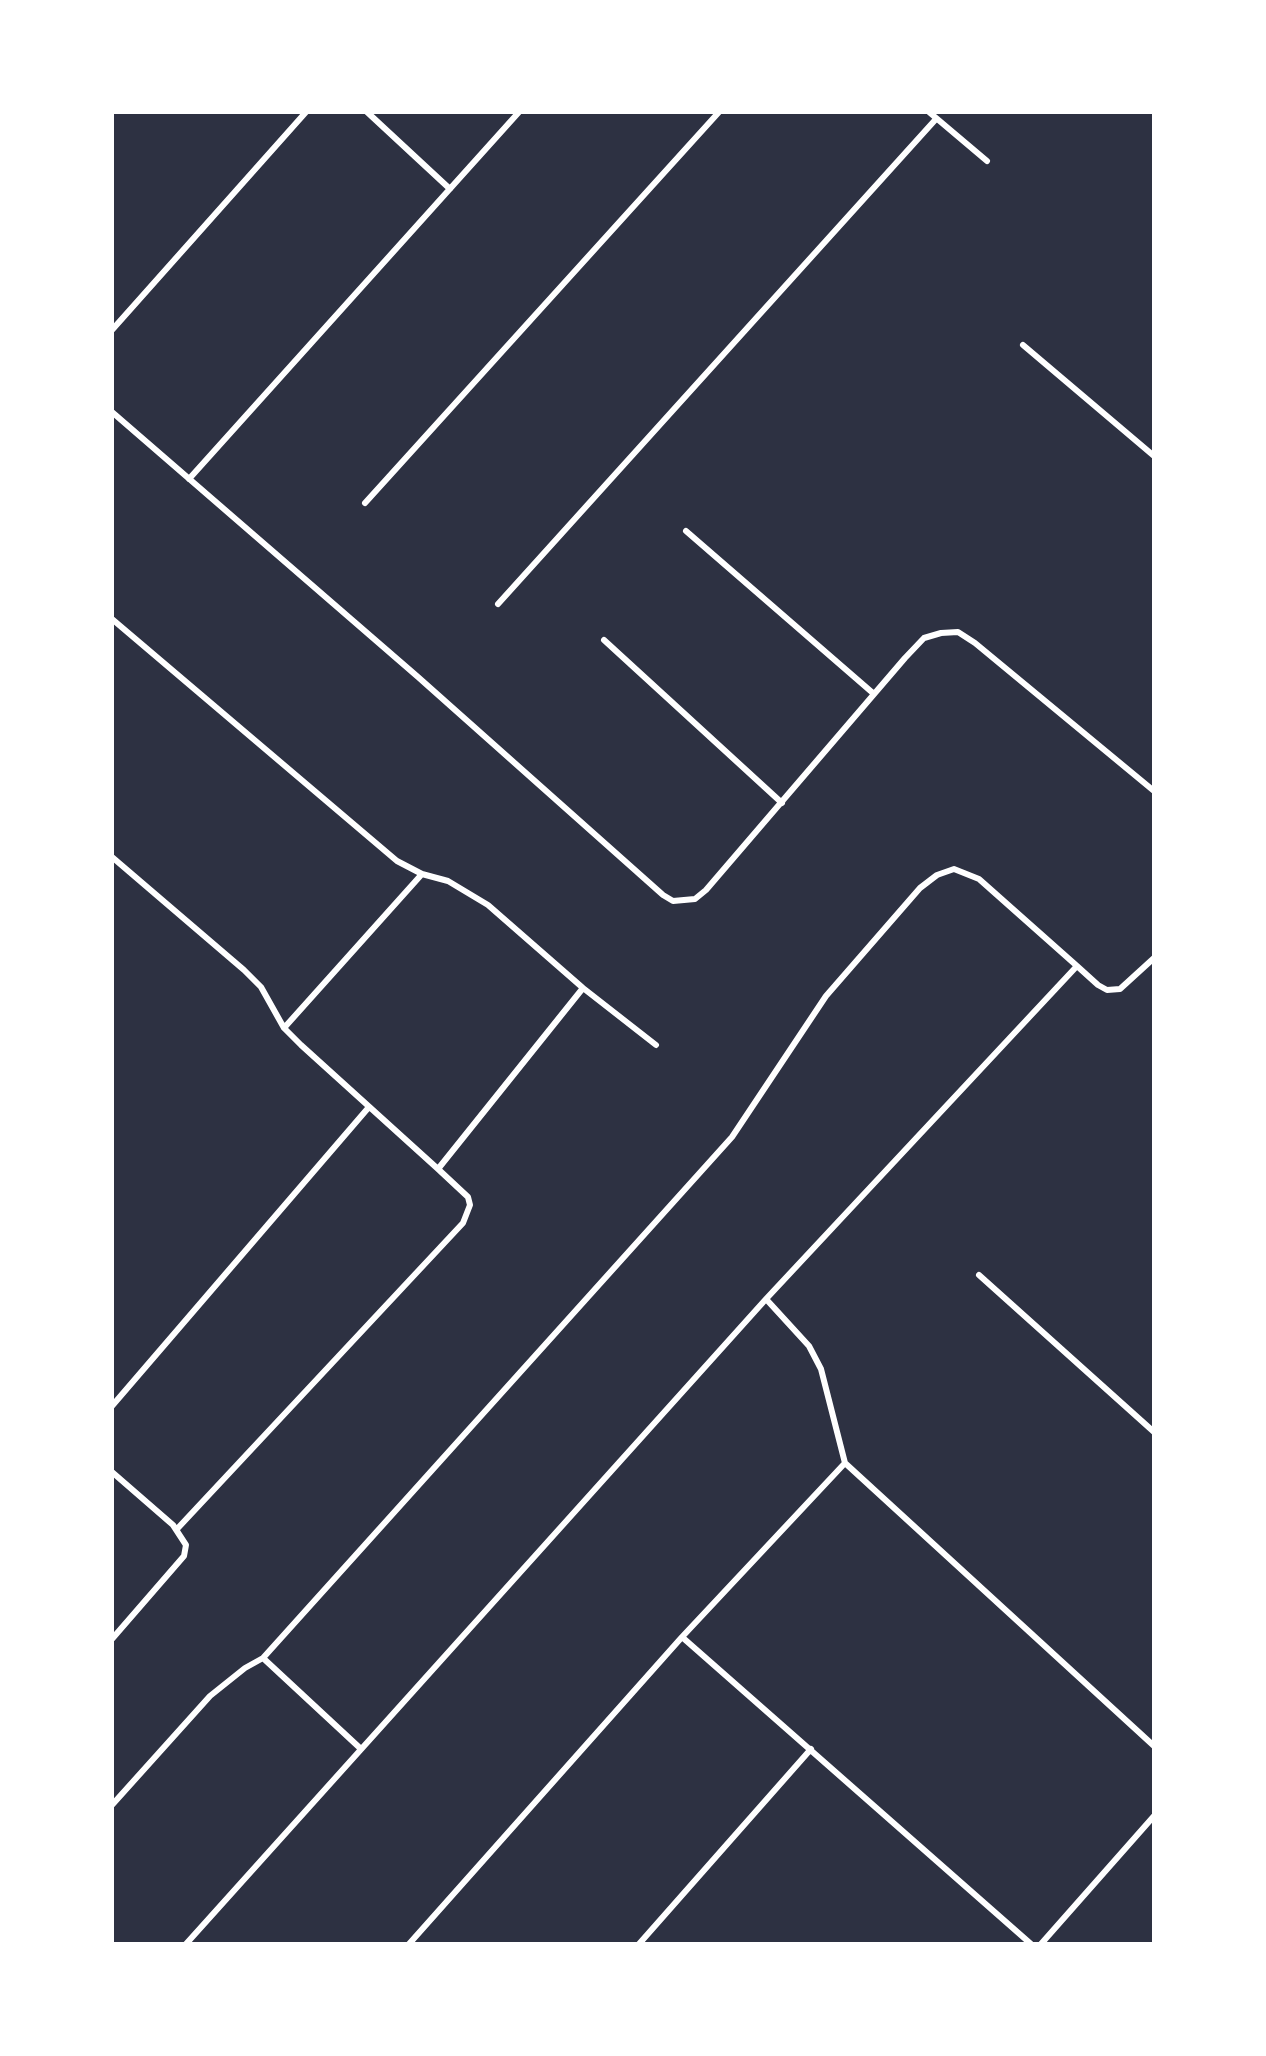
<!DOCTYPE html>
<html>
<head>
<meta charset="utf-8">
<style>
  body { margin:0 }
  #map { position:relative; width:1266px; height:2056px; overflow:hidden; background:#2d3142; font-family:"Varela Round",sans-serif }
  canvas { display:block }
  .frame { position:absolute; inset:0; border:114px solid #fff; pointer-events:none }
</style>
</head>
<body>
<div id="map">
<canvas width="1266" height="2056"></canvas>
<div class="frame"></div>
</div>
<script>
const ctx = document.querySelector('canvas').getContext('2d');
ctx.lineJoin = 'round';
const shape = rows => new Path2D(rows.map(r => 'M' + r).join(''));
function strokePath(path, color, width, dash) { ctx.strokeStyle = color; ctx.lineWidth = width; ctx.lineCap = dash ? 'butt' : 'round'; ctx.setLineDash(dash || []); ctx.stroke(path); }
strokePath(shape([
  [367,112,450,189],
  [929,112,987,161],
  [112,330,306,112],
  [1023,345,1154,456],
  [112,412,418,677,663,895,673,901,695,899,706,890,905,658,924,638,941,633,958,632,975,643,1154,791],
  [189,479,519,112],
  [365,503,719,112],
  [686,531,874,694],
  [498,604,936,119],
  [112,619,397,861,422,874,448,881,488,905,583,988,656,1045],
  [604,640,782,803],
  [112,857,244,970,261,987,284,1028,301,1045,438,1169],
  [1077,966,1098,985,1107,990,1120,989,1154,958],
  [284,1028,422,874],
  [979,1275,1154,1432],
  [112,1406,369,1107],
  [845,1463,1154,1746],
  [112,1472,173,1525,186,1545,184,1556,112,1639],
  [177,1529,463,1223,470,1205,468,1197,438,1169,583,988],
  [682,1637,1031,1944],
  [263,1658,361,1749],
  [112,1805,210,1696,245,1668,263,1658,732,1137,826,996,920,888,937,875,954,869,979,879,1077,966,766,1299,186,1944],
  [409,1944,682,1637,845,1463,821,1369,809,1346,766,1299],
  [639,1944,811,1749],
  [1041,1944,1154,1816]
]), '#fff', 6);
</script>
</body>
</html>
